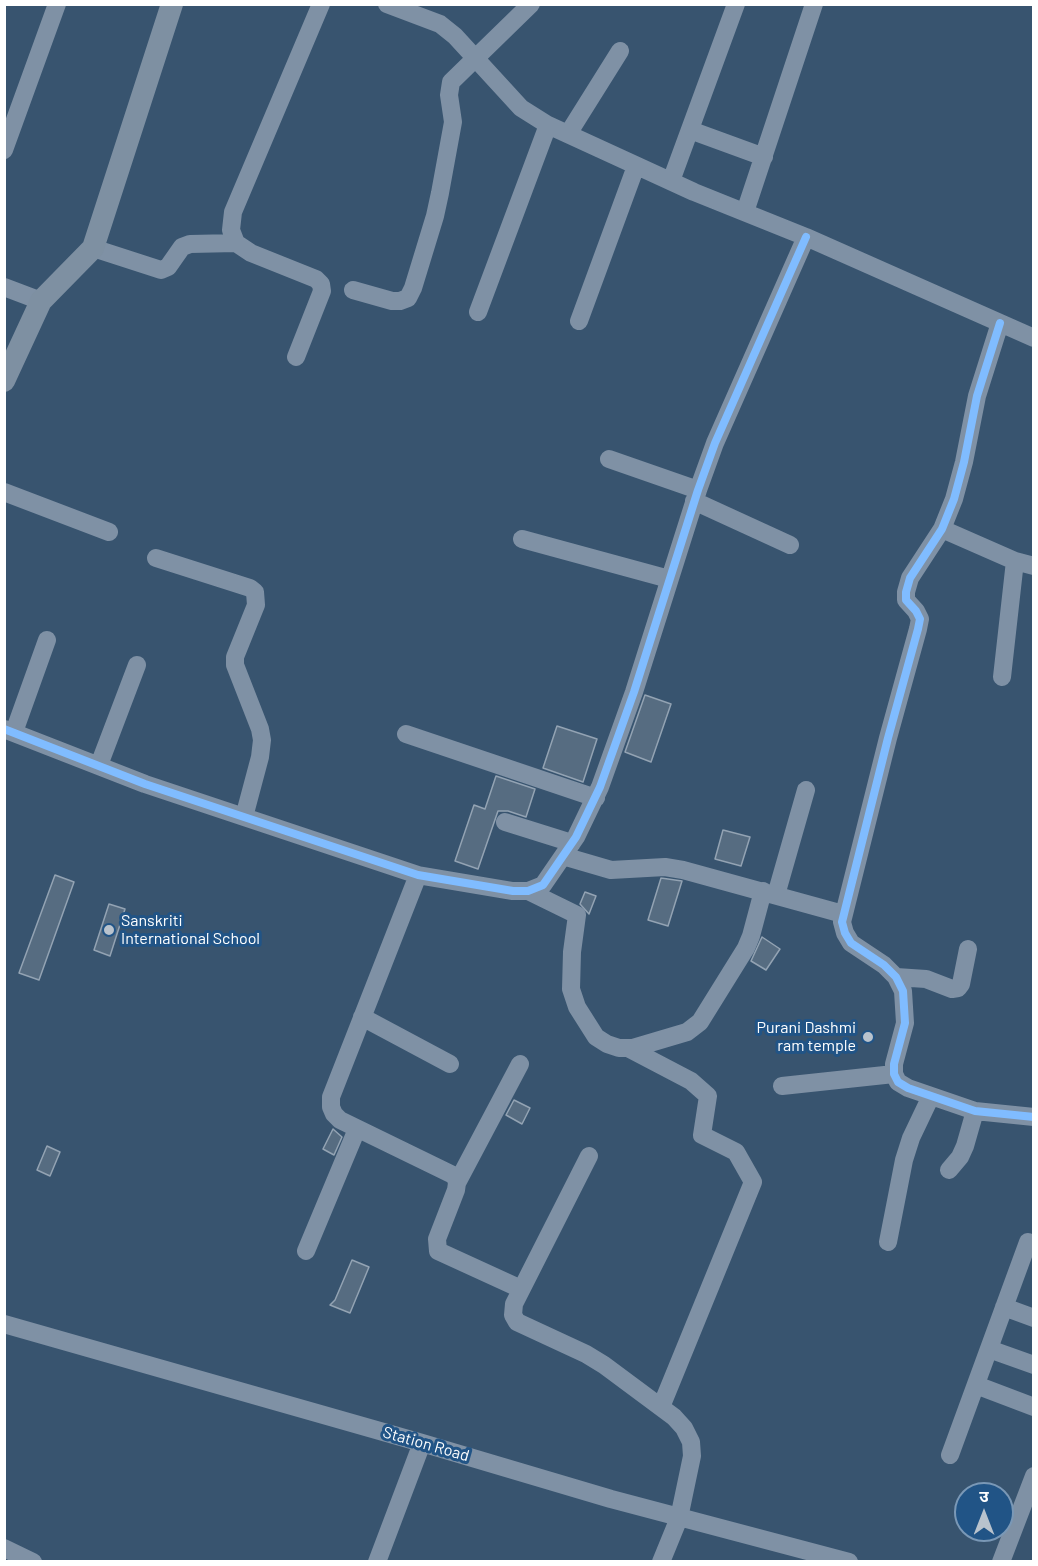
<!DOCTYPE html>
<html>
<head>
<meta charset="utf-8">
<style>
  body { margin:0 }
  #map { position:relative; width:1038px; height:1566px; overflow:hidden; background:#38546f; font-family:Barlow,"Noto Sans Devanagari",sans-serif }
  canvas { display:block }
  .frame { position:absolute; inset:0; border:6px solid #fff; pointer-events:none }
  .north { position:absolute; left:954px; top:1482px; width:60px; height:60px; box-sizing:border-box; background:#215486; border:2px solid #7a98b6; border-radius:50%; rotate:0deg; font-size:16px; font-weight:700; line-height:24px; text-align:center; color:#fff }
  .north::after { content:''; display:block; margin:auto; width:21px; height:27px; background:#b9c3cd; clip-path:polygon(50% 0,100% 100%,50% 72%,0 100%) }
</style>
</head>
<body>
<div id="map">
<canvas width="1038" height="1566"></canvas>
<div class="frame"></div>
<div class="north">उ</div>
</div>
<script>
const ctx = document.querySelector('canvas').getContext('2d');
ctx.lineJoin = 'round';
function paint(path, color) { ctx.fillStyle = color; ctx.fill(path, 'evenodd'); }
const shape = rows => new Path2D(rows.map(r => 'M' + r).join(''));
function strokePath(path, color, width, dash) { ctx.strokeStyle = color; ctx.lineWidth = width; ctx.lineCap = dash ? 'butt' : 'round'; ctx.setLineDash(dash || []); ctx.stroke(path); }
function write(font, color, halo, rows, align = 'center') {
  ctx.font = font + ' Barlow,sans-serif'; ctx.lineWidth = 6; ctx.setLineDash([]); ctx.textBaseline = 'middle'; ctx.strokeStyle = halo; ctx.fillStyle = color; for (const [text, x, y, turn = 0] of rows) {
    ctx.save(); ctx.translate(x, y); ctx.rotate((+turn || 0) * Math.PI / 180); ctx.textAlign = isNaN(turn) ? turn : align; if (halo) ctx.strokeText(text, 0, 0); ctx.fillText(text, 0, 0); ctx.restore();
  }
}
const building = shape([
  [645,695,671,704,651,762,625,752,645,695],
  [557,726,597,739,583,782,543,768,557,726],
  [496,776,535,789,526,817,508,811,498,811,478,869,455,861,474,805,485,809,496,776],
  [723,830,750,837,741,866,715,859,723,830],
  [55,875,74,882,39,980,19,973,55,875],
  [661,878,682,881,668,926,648,920,661,878],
  [585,892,596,896,589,914,580,904,585,892],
  [109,904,125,909,110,956,94,950,109,904],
  [762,937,780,949,766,970,751,961,762,937],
  [514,1100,530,1108,522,1124,506,1115,514,1100],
  [333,1129,342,1137,334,1155,323,1149,333,1129],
  [47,1146,60,1152,50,1176,37,1170,47,1146],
  [352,1260,369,1267,350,1313,330,1305,335,1300,352,1260]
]);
paint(building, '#566c81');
strokePath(building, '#93a3b3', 1.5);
strokePath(shape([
  [387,4,440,24,455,36,521,108,548,125,694,192,806,237,1034,338],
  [690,130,764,157],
  [568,134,620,51],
  [4,150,57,4],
  [671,181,736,4],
  [745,212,814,4],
  [93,248,161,270,168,267,182,247,190,244,236,243],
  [4,287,41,301],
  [353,290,392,301,400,301,408,298,413,288,435,216,440,193,453,122,449,95,451,82,531,4],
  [478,312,548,125],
  [579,321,636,166],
  [1000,323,977,396,964,462,954,499,942,529,910,578,906,592,906,600,916,611,920,619,918,629,888,738,842,922,845,933,851,943,884,965,896,977,903,991,905,1023,894,1064,894,1074,898,1082,908,1088,975,1111,1034,1117],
  [296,357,322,291,321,284,316,279,251,253,236,243,231,230,233,212,321,4],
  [609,459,698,490],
  [4,492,109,532],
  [694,501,790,545],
  [942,529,1015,561,1034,566],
  [522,539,669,579],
  [156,558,250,588,255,592,256,605,235,657,235,665,260,729,262,740,260,757,244,817],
  [1002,677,1015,561],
  [4,729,145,784,418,875,513,891,528,891,543,885,576,837,600,787,634,692,698,490,715,443,806,237],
  [14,732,47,640],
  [406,734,596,798],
  [99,765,137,665],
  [505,822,572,843],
  [563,856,611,870,665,867,683,870,843,914],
  [418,875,331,1097,331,1107,334,1114,340,1120,455,1176,457,1183,456,1190,437,1239,438,1251,521,1289],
  [528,891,577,915,572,952,571,989,577,1007,596,1037,607,1044,619,1048,633,1048,687,1032,700,1022,746,948,751,936,763,891],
  [776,895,806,790],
  [896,977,926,979,952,989,958,988,961,984,968,949],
  [362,1017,450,1064],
  [628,1048,691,1081,708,1096,702,1135,736,1152,753,1182,661,1407],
  [782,1086,894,1074],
  [589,1156,514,1304,513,1315,517,1322,586,1354,604,1365,674,1417,684,1428,691,1442,692,1456,679,1518,661,1562],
  [949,1170,960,1157,965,1146,975,1111],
  [457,1183,520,1064],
  [888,1242,904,1160,911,1138,931,1096],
  [306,1251,357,1129],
  [1004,1307,1034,1318],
  [4,1324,422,1443,611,1499,849,1562],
  [989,1349,1034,1365],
  [976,1385,1034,1407],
  [950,1455,1028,1242],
  [4,1548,33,1562],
  [377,1562,422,1443],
  [1001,1562,1034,1476]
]), '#7f91a5', 18);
strokePath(shape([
  [4,381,41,301,93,248,172,4]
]), '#7e90a2', 22);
strokePath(shape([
  [1000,323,977,396,964,462,954,499,942,529,910,578,906,592,906,600,916,611,920,619,918,629,888,738,842,922,845,933,851,943,884,965,896,977,903,991,905,1023,894,1064,894,1074,898,1082,908,1088,975,1111,1034,1117],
  [4,729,145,784,418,875,513,891,528,891,543,885,576,837,600,787,634,692,698,490,715,443,806,237]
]), '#80bcff', 8);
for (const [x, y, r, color] of [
  [109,930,6,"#b9c3cd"],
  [868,1037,6,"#b9c3cd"]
]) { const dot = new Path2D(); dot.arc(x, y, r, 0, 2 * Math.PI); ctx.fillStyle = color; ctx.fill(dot); strokePath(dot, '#215486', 2); }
write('16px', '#fff', '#215486', [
  ["Sanskriti",121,921],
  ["International School",121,939],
  ["Purani Dashmi",856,1028,"right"],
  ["ram temple",856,1046,"right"]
], 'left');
write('16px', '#fff', '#215486', [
  ["Station Road",426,1444,16]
]);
</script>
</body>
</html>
